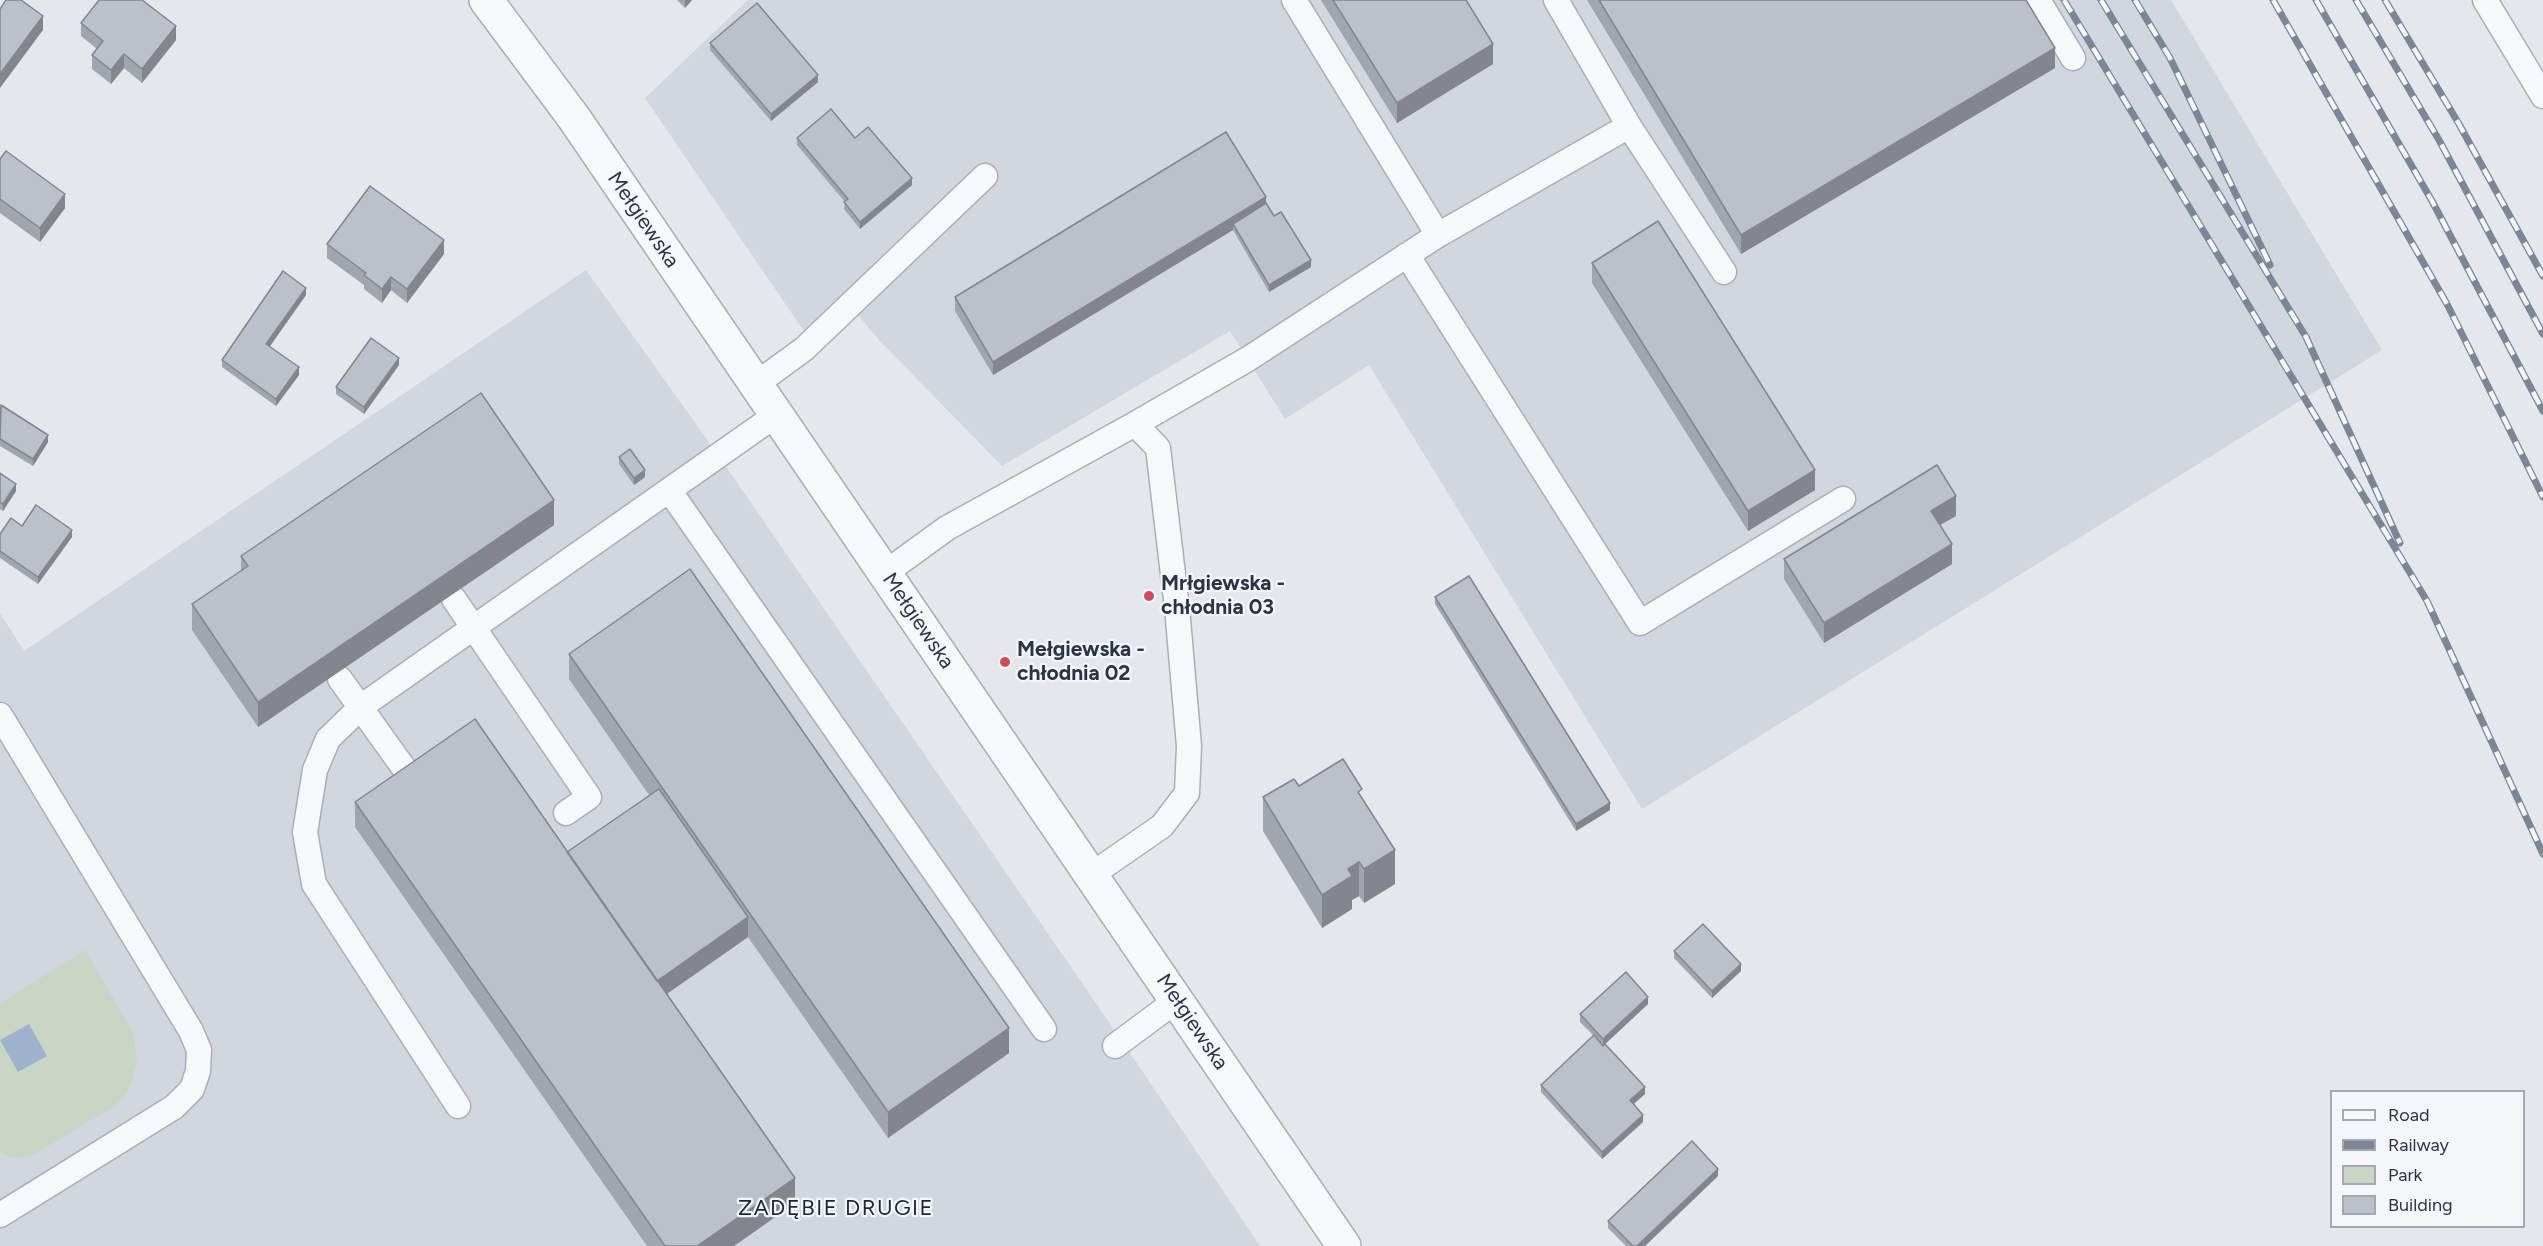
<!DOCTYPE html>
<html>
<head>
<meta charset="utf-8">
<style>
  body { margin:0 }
  #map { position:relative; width:2543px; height:1246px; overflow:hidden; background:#e4e7ec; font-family:Figtree,sans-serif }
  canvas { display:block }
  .legend { position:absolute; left:2330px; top:1090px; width:195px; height:138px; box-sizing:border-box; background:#f4f6f9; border:2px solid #a4a8b1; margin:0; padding:8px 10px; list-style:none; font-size:18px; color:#2b3445 }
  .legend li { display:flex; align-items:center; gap:12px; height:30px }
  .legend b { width:30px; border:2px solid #a4a8b1 }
</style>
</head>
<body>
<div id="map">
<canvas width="2543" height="1246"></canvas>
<ul class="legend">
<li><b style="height:8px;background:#f7f8fa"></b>Road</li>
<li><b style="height:8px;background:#7d8696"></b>Railway</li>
<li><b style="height:16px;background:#c9d6c5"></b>Park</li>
<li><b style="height:16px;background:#bbc0ca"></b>Building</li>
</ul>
</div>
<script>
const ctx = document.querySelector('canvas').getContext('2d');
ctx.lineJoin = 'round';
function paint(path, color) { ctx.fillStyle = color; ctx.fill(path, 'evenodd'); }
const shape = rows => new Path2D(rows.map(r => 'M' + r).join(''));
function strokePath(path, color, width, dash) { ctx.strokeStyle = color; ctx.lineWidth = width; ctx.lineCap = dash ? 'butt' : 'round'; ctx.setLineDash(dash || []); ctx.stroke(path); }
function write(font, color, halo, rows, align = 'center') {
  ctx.font = font + ' Figtree,sans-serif'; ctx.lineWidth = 4.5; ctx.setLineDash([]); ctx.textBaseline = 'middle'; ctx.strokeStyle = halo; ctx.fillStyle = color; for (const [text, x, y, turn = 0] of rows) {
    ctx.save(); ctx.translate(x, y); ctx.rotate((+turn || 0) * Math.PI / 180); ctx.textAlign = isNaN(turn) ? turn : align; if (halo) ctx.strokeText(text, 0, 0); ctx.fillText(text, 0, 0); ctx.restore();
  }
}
paint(shape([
  [748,0,2171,0,2382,350,1642,809,1369,365,1285,419,1230,331,1002,466,879,340,849,304,812,343,645,98],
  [586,270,718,455,1122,1041,1260,1246,0,1246,0,613,24,651]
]), '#d2d6de');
paint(shape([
  [85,950,133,1032,137,1061,133,1077,125,1096,116,1105,32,1156,17,1158,4,1155,0,1152,0,1003]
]), '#c9d6c5');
paint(shape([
  [29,1024,47,1056,18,1072,0,1040]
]), '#9fb4cc');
const lane = shape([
  [1294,0,1438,235,1629,126],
  [1556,0,1629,126,1724,272],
  [2038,0,2073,58],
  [2485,0,2543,96],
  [1407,255,1640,623,1843,499],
  [756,384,804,349,985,176],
  [1135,424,1248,359,1438,235],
  [669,490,1044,1029],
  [885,573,947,528,1135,424,1158,448,1177,608,1189,746,1187,793,1162,826,1091,875],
  [454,599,589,797,566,813],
  [340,679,416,785],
  [0,715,191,1031,199,1050,198,1071,192,1089,174,1107,0,1215],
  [1115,1046,1177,1000],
  [458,1106,314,884,305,832,315,770,328,739,362,706,776,415]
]);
const street = shape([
  [486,0,574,118,1344,1246]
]);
strokePath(lane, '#a9aeb7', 27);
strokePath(street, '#a9aeb7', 36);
strokePath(lane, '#f7f8fa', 24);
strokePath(street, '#f7f8fa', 33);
const rail = shape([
  [2064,0,2427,601,2543,854],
  [2101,0,2306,337,2400,543],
  [2135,0,2170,58,2270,265],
  [2273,0,2447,304,2543,497],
  [2316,0,2432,201,2543,411],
  [2356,0,2439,140,2543,334],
  [2385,0,2459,124,2543,276]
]);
strokePath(rail, '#7d8696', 7);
strokePath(rail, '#f4f6f9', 4.5, [14]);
paint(shape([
  [677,0,692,0,685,8],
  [1321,0,1466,0,1493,64,1397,123],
  [1587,0,2026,0,2055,68,1741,254],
  [81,23,176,40,142,83,124,68,111,84,92,69,92,55,97,49,81,36],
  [710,43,818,82,771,121,710,50],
  [797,138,855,138,912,185,860,229,844,209,845,202,797,145],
  [0,159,65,208,40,242,0,213],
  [1266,203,1274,216,1311,267,1269,292,1233,230,993,375,955,311,955,297],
  [327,244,444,254,407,303,391,290,382,303,364,289,364,285,327,258],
  [1592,263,1815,490,1748,531,1592,283],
  [306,295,269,347,299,375,276,406,222,367,222,360],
  [399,365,364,414,336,394,336,387],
  [0,406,48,442,33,466,0,446],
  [619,457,645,477,634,485,619,464],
  [0,473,16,491,3,511,0,509],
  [1956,516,1940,525,1952,564,1824,643,1784,579,1784,559],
  [554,525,258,727,192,630,192,604,241,571,241,556],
  [22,526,72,537,38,584,0,558,0,534],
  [1435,597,1610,810,1576,831,1435,604],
  [569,654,1009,1053,888,1138,748,937,667,994,795,1203,734,1246,647,1246,355,827,355,802,567,852,649,795,569,679],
  [1299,786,1362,797,1395,884,1364,903,1359,896,1352,900,1352,909,1322,928,1263,831,1263,797],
  [1674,951,1741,971,1712,998,1674,958],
  [1648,1004,1603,1046,1645,1094,1634,1104,1643,1122,1602,1159,1541,1092,1541,1085,1594,1036,1580,1022,1580,1014],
  [1718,1176,1645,1246,1626,1246,1608,1228,1608,1221]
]), '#a1a5ae');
paint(shape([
  [685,0,692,0,685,8],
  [43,16,43,30,0,88,0,74],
  [176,26,176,40,142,83,142,69],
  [1493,44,1493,64,1397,123,1397,103],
  [2055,48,2055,68,1741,254,1741,235],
  [124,54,124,68,111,84,111,70],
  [818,75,818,82,771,121,771,114],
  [912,178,912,185,860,229,860,222],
  [65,194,65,208,40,242,40,228],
  [1266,197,1266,210,1233,224,1233,230,993,375,993,362],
  [444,240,444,254,407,303,407,289],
  [1311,260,1311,267,1269,292,1269,285],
  [391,277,391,290,382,303,382,289],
  [306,288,306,295,266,352,266,344],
  [399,358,399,365,364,414,364,407],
  [299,367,299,375,276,406,276,399],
  [48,435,48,442,33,466,33,459],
  [645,470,645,477,634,485,634,478],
  [1815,470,1815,490,1748,531,1748,511],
  [16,484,16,491,3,511,3,504],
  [1956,496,1956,516,1931,530,1931,511],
  [554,500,554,525,258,727,258,702],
  [72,530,72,537,38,584,38,577],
  [1952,544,1952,564,1824,643,1824,623],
  [1610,803,1610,810,1576,831,1576,824],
  [1395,850,1395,884,1364,903,1364,869],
  [1359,862,1359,896,1352,900,1352,909,1322,928,1322,895,1348,869],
  [748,917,748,937,655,1002,655,982],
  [1741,964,1741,971,1712,998,1712,991],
  [1648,997,1648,1004,1603,1046,1603,1039],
  [1009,1028,1009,1053,888,1138,888,1112],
  [1645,1087,1645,1094,1630,1107,1630,1100],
  [1643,1115,1643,1122,1602,1159,1602,1152],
  [1718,1169,1718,1176,1645,1246,1637,1246],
  [795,1178,795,1203,734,1246,697,1246]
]), '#83868d');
const building = shape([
  [6,0,21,0,43,16,0,74,0,9,6,0],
  [99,0,142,0,176,26,142,69,124,54,111,70,92,55,103,41,81,23,99,0],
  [1333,0,1466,0,1493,44,1397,103,1333,0],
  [1599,0,2026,0,2055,48,1741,235,1599,0],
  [757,3,818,75,771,114,710,43,757,3],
  [831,109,855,138,868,127,912,178,860,222,844,202,848,199,797,138,831,109],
  [1226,132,1266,197,993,362,955,297,1226,132],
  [6,151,65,194,40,228,0,199,0,159,6,151],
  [370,186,444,240,407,289,391,277,382,289,364,275,366,273,327,244,370,186],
  [1266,203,1274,216,1281,212,1311,260,1269,285,1233,224,1266,203],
  [1658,221,1815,470,1748,511,1592,263,1658,221],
  [283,271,306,288,266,344,299,367,276,399,222,360,283,271],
  [371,338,399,358,364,407,336,387,371,338],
  [481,393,554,500,258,702,192,604,248,566,241,556,481,393],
  [1,405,48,435,33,459,0,439,1,405],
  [630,449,645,470,634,478,619,457,630,449],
  [1937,465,1956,496,1931,511,1952,544,1824,623,1784,559,1937,465],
  [0,473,16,484,3,504,0,502,0,473],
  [36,505,72,530,38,577,0,551,0,534,11,518,22,526,36,505],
  [690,569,1009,1028,888,1112,569,654,690,569],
  [1469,576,1610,803,1576,824,1435,597,1469,576],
  [475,719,795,1178,697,1246,665,1246,355,802,475,719],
  [1343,759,1362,789,1358,792,1395,850,1364,869,1359,862,1348,869,1352,876,1322,895,1263,797,1294,779,1299,786,1343,759],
  [659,789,748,917,657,981,567,852,659,789],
  [1703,924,1741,964,1712,991,1674,951,1703,924],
  [1626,972,1648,997,1603,1039,1580,1014,1626,972],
  [1594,1035,1603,1046,1605,1044,1645,1087,1630,1100,1643,1115,1602,1152,1541,1085,1594,1035],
  [1692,1141,1718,1169,1637,1246,1633,1246,1608,1221,1692,1141]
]);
paint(building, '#bbc0ca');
strokePath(building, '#83868d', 1.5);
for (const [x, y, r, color] of [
  [1149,596,6,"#d1495b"],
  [1005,662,6,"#d1495b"]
]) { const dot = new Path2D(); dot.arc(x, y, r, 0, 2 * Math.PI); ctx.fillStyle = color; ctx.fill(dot); strokePath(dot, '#f4f6f9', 2); }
write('21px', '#2b3445', '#f4f6f9', [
  ["Mełgiewska",643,220,56],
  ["Mełgiewska",918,621,56],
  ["Mełgiewska",1192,1022,56]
]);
write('bold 21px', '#2b3445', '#f4f6f9', [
  ["Mrłgiewska -",1161,584],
  ["chłodnia 03",1161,608],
  ["Mełgiewska -",1017,650],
  ["chłodnia 02",1017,674]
], 'left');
ctx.letterSpacing = '1.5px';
write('22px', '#1d2536', '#f4f6f9', [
  ["ZADĘBIE DRUGIE",836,1209]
]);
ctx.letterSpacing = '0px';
</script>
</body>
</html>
